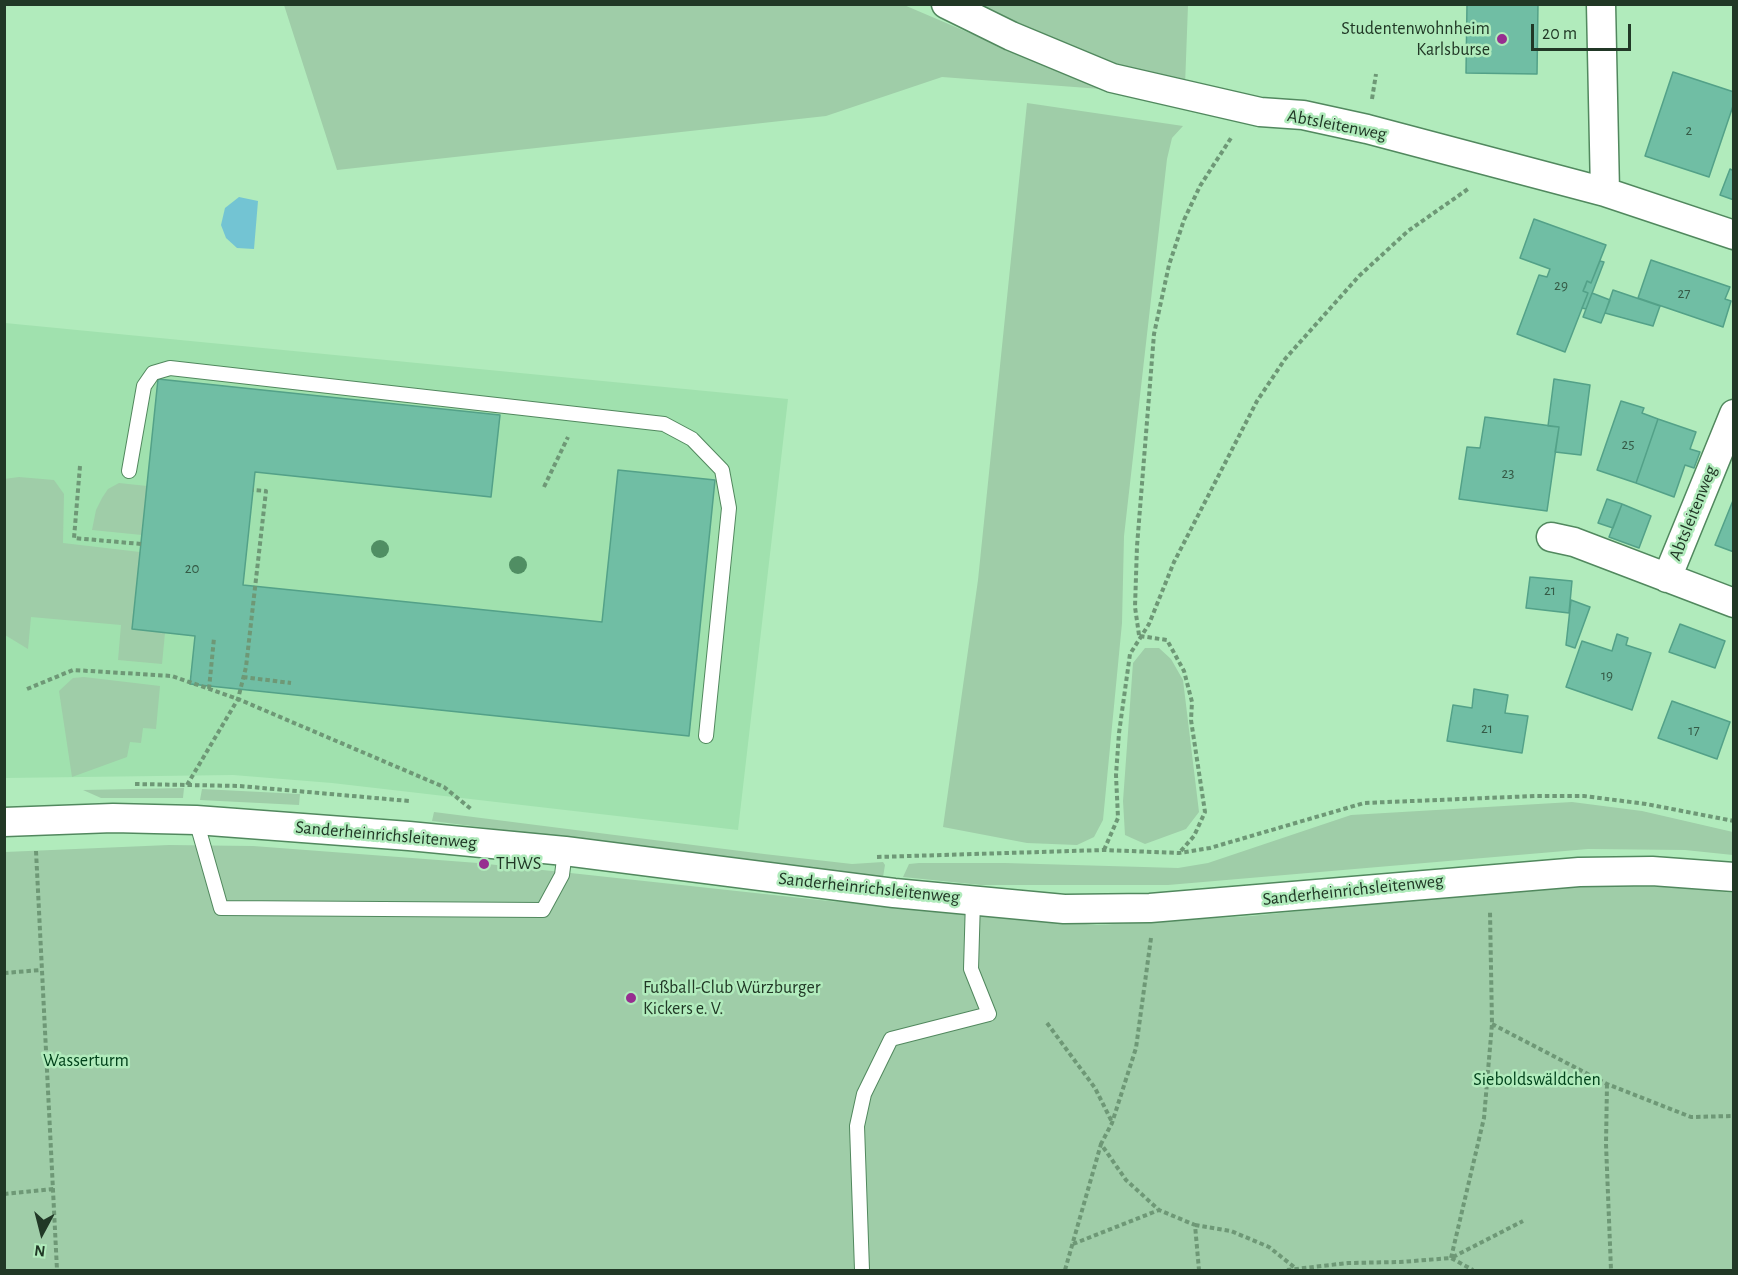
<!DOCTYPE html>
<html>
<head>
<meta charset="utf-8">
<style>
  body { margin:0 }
  #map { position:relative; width:1738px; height:1275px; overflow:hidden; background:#b1ebbc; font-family:"Alegreya Sans",sans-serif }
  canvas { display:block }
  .frame { position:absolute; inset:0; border:6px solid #213826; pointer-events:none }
  .north { position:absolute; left:12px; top:1203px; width:60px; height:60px; -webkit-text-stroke:4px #b1ebbc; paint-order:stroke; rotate:187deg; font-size:16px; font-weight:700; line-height:24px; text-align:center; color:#213826 }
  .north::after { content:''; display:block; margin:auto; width:21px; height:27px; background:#213826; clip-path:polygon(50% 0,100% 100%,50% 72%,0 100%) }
  .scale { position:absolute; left:1531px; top:24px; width:100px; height:27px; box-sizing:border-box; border:3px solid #213826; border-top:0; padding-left:8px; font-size:18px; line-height:21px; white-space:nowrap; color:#213826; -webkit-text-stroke:4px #b1ebbc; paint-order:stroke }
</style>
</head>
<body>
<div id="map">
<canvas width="1738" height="1275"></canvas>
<div class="frame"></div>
<div class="north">N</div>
<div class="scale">20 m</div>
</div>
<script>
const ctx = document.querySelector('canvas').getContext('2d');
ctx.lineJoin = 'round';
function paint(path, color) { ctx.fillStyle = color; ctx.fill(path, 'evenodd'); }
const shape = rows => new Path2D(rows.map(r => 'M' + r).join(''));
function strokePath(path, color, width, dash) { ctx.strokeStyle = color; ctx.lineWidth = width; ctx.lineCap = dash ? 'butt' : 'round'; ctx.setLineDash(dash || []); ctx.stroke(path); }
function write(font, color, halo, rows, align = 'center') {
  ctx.font = font + ' "Alegreya Sans",sans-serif'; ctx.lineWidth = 5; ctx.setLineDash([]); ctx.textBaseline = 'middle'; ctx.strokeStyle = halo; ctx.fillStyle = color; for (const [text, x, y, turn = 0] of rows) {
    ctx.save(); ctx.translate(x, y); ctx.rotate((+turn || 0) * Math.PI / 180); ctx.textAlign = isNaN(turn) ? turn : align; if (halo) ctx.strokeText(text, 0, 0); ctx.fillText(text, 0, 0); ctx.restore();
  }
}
paint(shape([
  [5,323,788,399,738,830,332,783,233,775,5,778]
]), '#a0e1ae');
paint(shape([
  [284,5,904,5,1101,89,942,77,826,116,337,170],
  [978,5,1188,5,1185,86,1112,66],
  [1027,103,1183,126,1172,138,1167,159,1124,536,1122,623,1103,820,1094,837,1077,845,1027,843,943,827,978,580],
  [19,477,54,480,64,494,63,543,140,552,165,633,162,664,118,660,121,625,31,617,28,649,5,635,4,479],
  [119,483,147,486,142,535,92,530,96,510,102,498,108,489],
  [1145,648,1159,648,1171,659,1183,680,1199,812,1186,829,1145,844,1125,835,1123,801,1133,663],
  [84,677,160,686,156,729,143,728,141,743,130,742,127,757,72,777,59,691,73,678],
  [184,788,183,798,101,798,83,790],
  [202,789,300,794,299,805,200,800],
  [1572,802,1642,811,1733,832,1733,855,1685,850,1588,849,1168,885,981,885,903,877,909,864,919,863,1005,863,1178,868,1208,863,1351,815],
  [434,812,764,854,852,864,883,862,885,865,883,877,781,865,432,821],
  [169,845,253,846,478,863,829,901,1097,925,1251,916,1486,892,1586,886,1686,887,1733,893,1733,1270,5,1270,5,852]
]), '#9fcda8');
paint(shape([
  [239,197,258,201,254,249,237,248,226,238,221,225,225,208]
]), '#73c4d3');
const building = shape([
  [1467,4,1538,4,1537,74,1466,73,1467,4],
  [1673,72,1734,92,1734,103,1709,177,1645,156,1673,72],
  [1730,169,1734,171,1734,200,1720,195,1730,169],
  [1534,219,1606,245,1591,283,1587,281,1585,287,1583,291,1588,293,1565,352,1517,334,1539,275,1547,277,1550,269,1520,258,1534,219],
  [1651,260,1730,287,1725,299,1731,301,1723,327,1638,298,1651,260],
  [1600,261,1604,262,1586,309,1582,308,1588,293,1583,291,1587,281,1591,283,1600,261],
  [1613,290,1660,306,1653,326,1605,313,1613,290],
  [1592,293,1610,300,1601,323,1583,317,1592,293],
  [158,379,500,415,491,497,255,472,243,585,602,622,618,470,715,480,689,736,190,684,195,636,132,629,158,379],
  [1554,379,1590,385,1581,455,1555,452,1559,427,1548,426,1554,379],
  [1621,401,1644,408,1642,413,1658,419,1636,483,1597,470,1621,401],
  [1485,417,1559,427,1547,511,1459,499,1467,447,1480,448,1485,417],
  [1658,419,1696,432,1690,449,1700,452,1694,468,1685,465,1674,497,1636,483,1658,419],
  [1734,498,1734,552,1715,545,1734,498],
  [1607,499,1622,504,1613,528,1598,523,1607,499],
  [1622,504,1651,516,1639,548,1609,537,1622,504],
  [1530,577,1572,581,1569,613,1526,608,1530,577],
  [1571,600,1590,607,1575,648,1566,645,1571,600],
  [1680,624,1725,641,1715,668,1669,652,1680,624],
  [1617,634,1628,638,1626,645,1651,653,1632,710,1566,687,1582,641,1612,651,1617,634],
  [1474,689,1508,695,1505,713,1528,716,1522,753,1447,741,1453,705,1472,708,1474,689],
  [1672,701,1730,722,1717,759,1658,738,1672,701]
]);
paint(building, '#70bea4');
strokePath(building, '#53a188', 1.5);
const lane = shape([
  [129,471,144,386,153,373,170,368,664,424,692,439,722,470,729,508,706,736],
  [196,820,221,908,543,910,562,875,565,851],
  [862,1270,857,1126,864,1094,891,1039,989,1014,971,969,973,900]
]);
const street = shape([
  [946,4,1011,36,1112,78,1260,112,1303,115,1367,129,1605,192,1734,235],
  [1601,4,1605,192],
  [1551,537,1574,542,1734,603],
  [1667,578,1734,414],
  [4,822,113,818,196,820,409,836,565,851,894,893,1064,909,1150,908,1579,872,1652,871,1734,877]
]);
strokePath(lane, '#51885e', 16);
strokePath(street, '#51885e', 31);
strokePath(shape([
  [1372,99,1376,74],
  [80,466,74,538,141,544],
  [544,487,568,437],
  [1139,635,1135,607,1137,546,1154,334,1169,265,1184,220,1200,186,1231,138],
  [1140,636,1167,640,1184,671,1192,702,1191,720,1205,812,1194,836,1180,852],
  [243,677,291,683],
  [27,689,73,670,172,676,238,699,444,787,471,809],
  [209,689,214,638],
  [135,784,240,786,409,801],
  [187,785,238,699,246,667,266,491,253,490],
  [1104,850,1118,818,1116,775,1119,733,1130,654,1149,624,1174,562,1257,401,1285,359,1359,276,1408,231,1468,189],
  [36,851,57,1270],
  [877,857,1104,850,1179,853,1210,848,1364,803,1535,796,1584,796,1646,804,1734,821],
  [1151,938,1136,1048,1112,1123,1101,1144,1126,1180,1159,1210,1195,1225,1199,1270],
  [4,973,41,970],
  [1047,1023,1095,1088,1112,1122],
  [1492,1024,1607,1084,1691,1117,1734,1116],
  [1607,1084,1606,1144,1611,1270],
  [4,1194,54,1189],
  [1195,1225,1231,1231,1269,1247,1294,1267],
  [1073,1244,1159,1210],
  [1453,1257,1523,1221],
  [1451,1258,1484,1118,1492,1024,1490,912],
  [1065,1270,1101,1144],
  [1287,1270,1348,1263,1400,1262,1451,1258,1473,1270]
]), '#6e9876', 4, [4.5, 3]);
strokePath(lane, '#fff', 14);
strokePath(street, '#fff', 28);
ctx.fillStyle = '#508e63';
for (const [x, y] of [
  [380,549],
  [518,565]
]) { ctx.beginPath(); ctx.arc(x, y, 9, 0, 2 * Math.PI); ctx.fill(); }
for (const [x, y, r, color] of [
  [1502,39,6,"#972e90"],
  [484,864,6,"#972e90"],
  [631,998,6,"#972e90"]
]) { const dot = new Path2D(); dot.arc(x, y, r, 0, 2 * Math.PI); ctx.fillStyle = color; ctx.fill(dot); strokePath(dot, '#b1ebbc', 2); }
write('15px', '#355a46', null, [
  ["2",1689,130],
  ["29",1561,285],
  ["27",1684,293],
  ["25",1628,444],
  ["23",1508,473],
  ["20",192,568],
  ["21",1550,590],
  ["19",1607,675],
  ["21",1487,728],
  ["17",1694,730]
]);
write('18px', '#213826', '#b1ebbc', [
  ["Studentenwohnheim",1490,29,"right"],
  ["Karlsburse",1490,50,"right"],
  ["THWS",496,864],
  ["Fußball-Club Würzburger",643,988],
  ["Kickers e. V.",643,1009]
], 'left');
write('18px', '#213826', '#b1ebbc', [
  ["Abtsleitenweg",1337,125,11],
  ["Abtsleitenweg",1693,513,-68],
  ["Sanderheinrichsleitenweg",386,835,5],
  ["Sanderheinrichsleitenweg",869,888,6],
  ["Sanderheinrichsleitenweg",1353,890,-6]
]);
write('18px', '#00421b', '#b1ebbc', [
  ["Wasserturm",86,1061],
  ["Sieboldswäldchen",1537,1080]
]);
</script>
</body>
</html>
